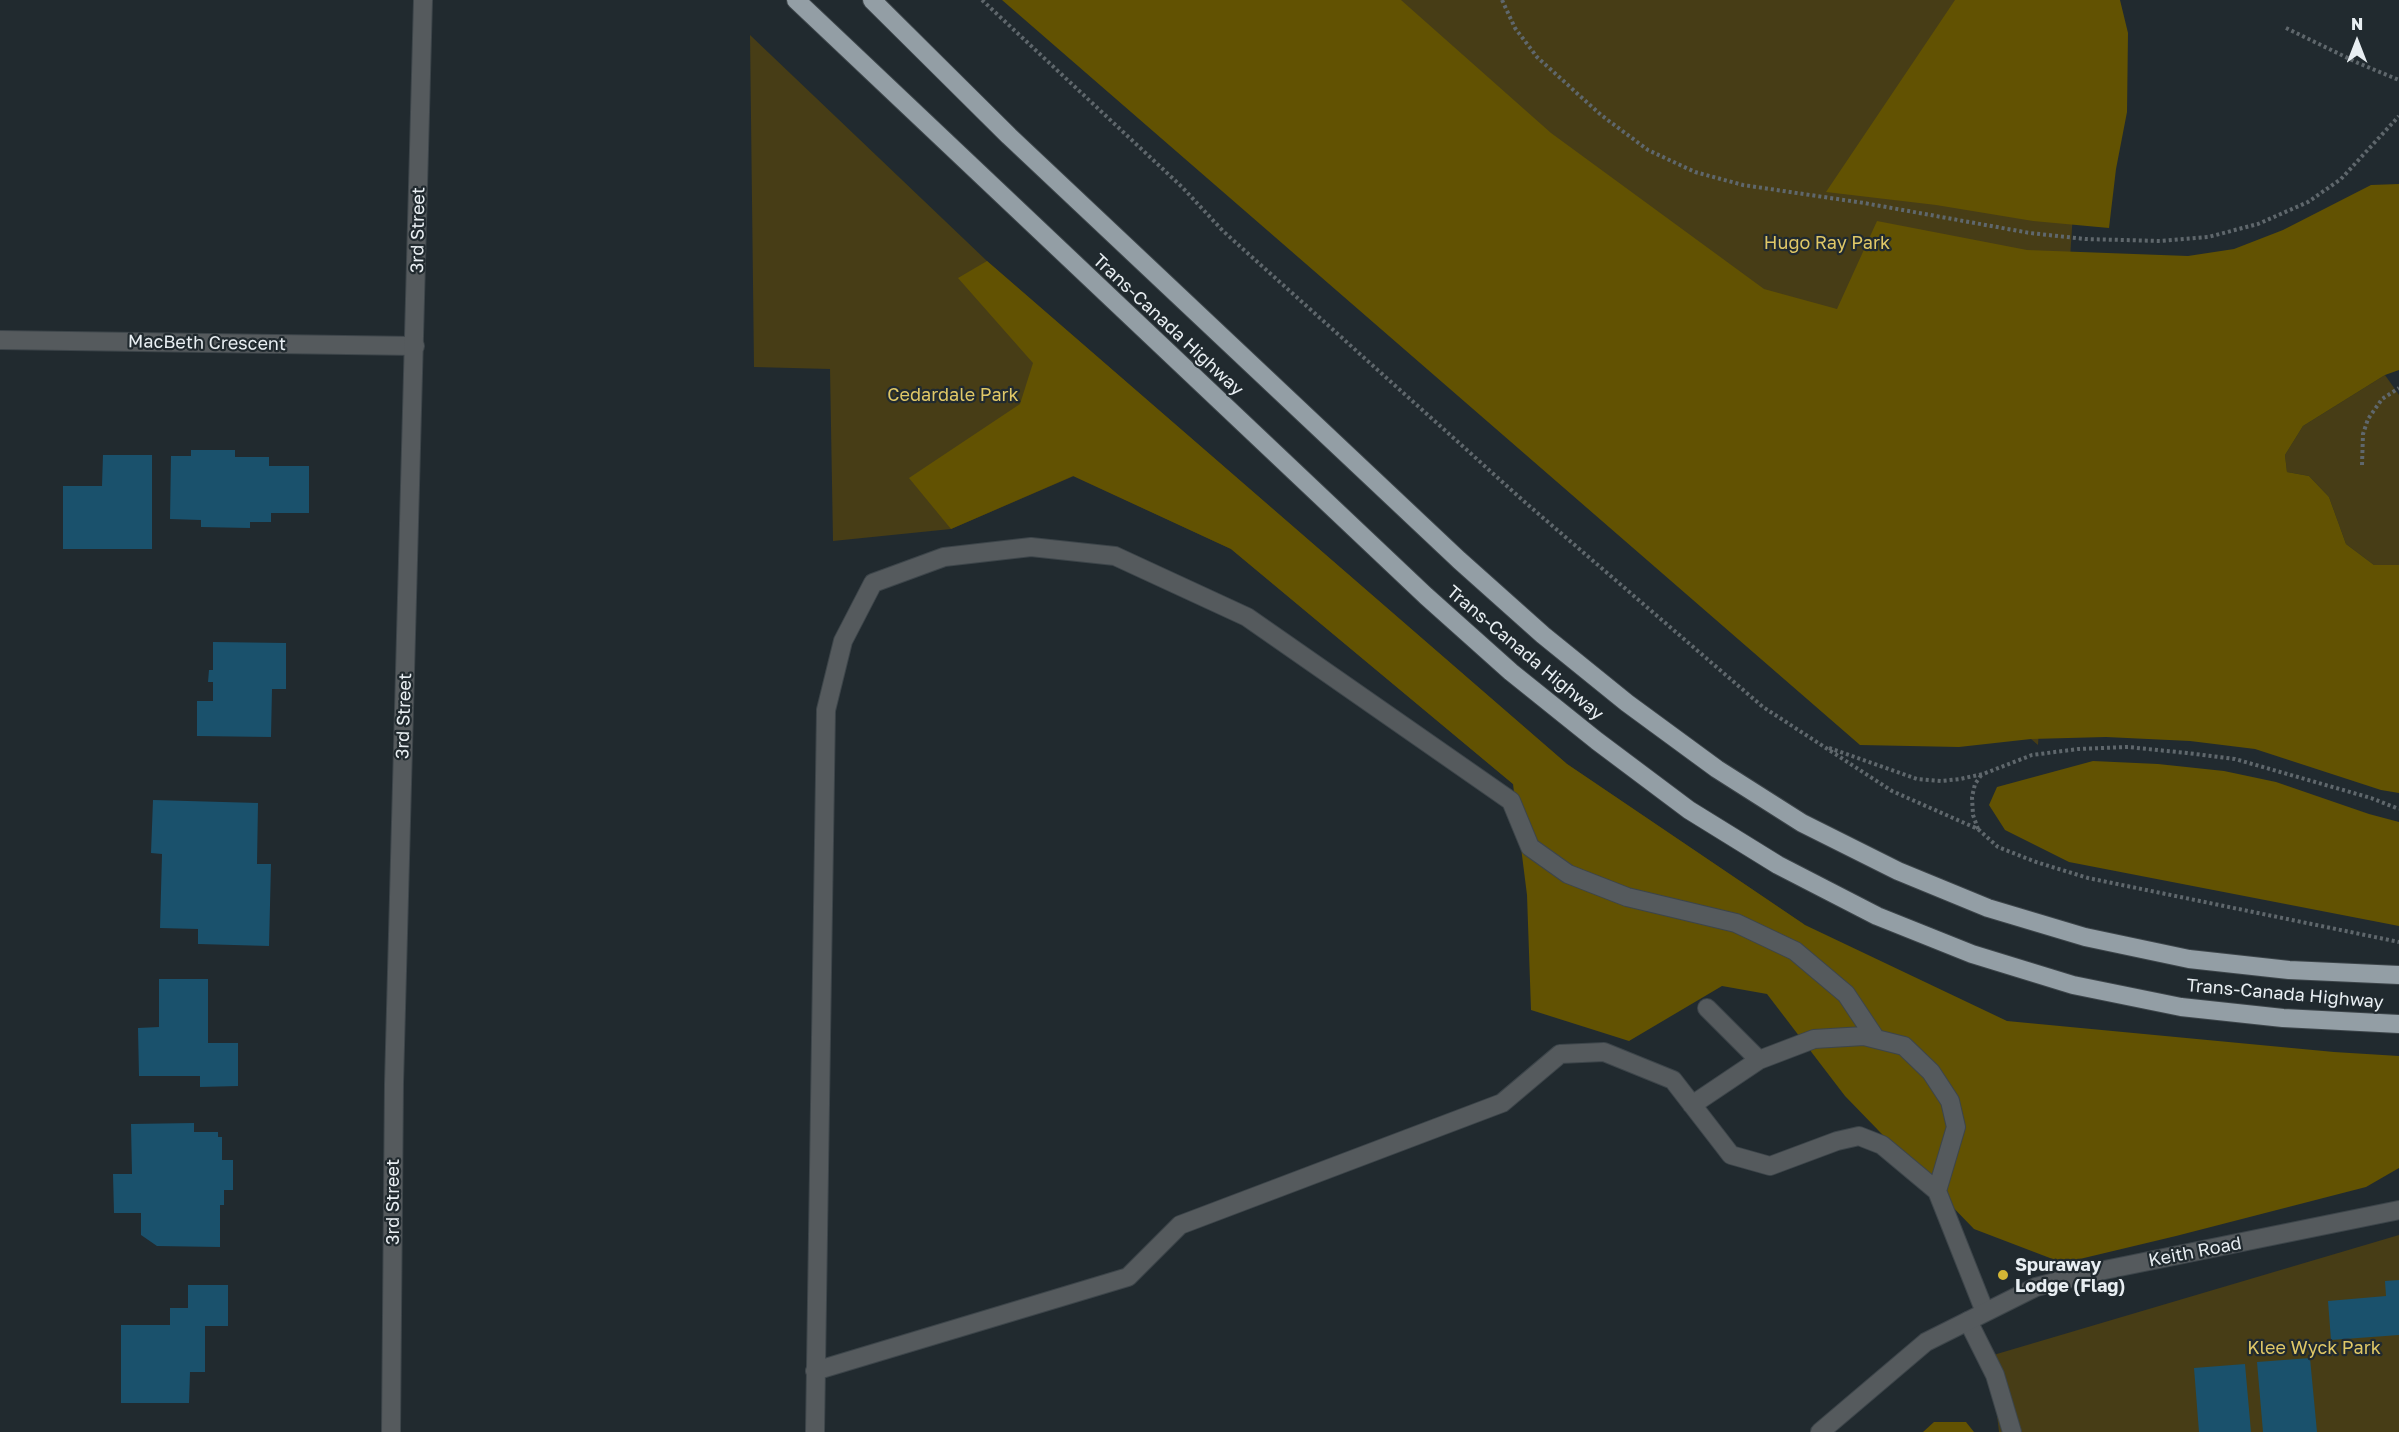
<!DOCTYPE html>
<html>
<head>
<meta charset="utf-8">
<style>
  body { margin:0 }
  #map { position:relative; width:2399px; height:1432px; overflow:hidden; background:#212a2f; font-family:"Golos Text",sans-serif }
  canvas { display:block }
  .north { position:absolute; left:2327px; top:12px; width:60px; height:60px; -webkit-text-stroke:4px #212a2f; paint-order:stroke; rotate:0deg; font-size:16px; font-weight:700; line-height:24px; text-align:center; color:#e8eef2 }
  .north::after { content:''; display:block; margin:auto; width:21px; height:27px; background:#e8eef2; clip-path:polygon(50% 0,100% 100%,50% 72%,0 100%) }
</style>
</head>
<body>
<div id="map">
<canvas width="2399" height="1432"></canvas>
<div class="north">N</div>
</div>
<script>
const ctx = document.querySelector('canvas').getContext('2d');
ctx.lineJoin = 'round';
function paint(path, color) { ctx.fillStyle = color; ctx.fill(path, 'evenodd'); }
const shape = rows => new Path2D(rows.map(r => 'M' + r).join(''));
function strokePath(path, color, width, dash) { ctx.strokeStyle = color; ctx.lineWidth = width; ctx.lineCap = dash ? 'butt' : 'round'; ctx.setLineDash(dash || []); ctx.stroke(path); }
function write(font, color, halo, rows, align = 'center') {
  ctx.font = font + ' "Golos Text",sans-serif'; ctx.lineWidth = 4.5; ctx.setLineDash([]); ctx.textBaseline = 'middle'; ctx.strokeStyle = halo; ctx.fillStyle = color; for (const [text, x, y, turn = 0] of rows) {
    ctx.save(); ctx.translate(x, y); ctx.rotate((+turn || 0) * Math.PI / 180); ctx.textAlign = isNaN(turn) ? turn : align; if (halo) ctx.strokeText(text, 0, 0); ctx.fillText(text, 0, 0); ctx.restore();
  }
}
paint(shape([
  [1133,0,2087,0,2038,745,1697,452],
  [750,35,987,261,1567,764,1805,925,1513,784,1231,549,1074,476,951,529,833,541,830,369,754,367],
  [2385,375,2399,395,2399,565,2374,565,2346,544,2329,497,2309,476,2287,472,2285,455,2303,426],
  [2399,1235,2399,1432,1999,1432,1990,1356]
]), '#473d16');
paint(shape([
  [1002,0,1401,0,1551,133,1764,289,1837,309,1877,221,2027,250,2188,256,2234,249,2283,230,2371,185,2399,184,2399,370,2385,375,2303,426,2285,455,2287,472,2309,476,2329,497,2346,544,2374,565,2399,565,2399,793,2381,790,2255,749,2190,741,2106,737,2031,739,1959,747,1860,745],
  [1955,0,2120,0,2128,33,2127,112,2116,169,2109,228,2033,221,1936,205,1826,192],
  [987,261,1567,764,1805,925,2007,1021,2334,1052,2399,1056,2399,1168,2366,1187,2176,1236,2063,1263,1974,1229,1845,1096,1767,994,1722,986,1629,1041,1531,1010,1527,895,1513,784,1231,549,1073,476,951,529,909,478,1020,404,1033,363,958,278],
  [2093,761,2158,764,2224,771,2276,782,2369,814,2399,822,2399,926,2069,862,2005,830,1989,805,1997,787],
  [1934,1422,1966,1422,1974,1432,1923,1432]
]), '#625202');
paint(shape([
  [191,450,235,450,235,457,269,457,269,466,309,466,309,513,271,513,271,522,250,522,250,528,201,527,201,520,170,519,171,456,191,456],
  [103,455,152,455,152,549,63,549,63,486,102,486],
  [213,642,286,643,286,689,272,689,271,737,197,736,197,701,213,701,213,682,208,682,209,670,213,670],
  [153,800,258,803,257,864,271,864,269,946,198,944,198,929,160,928,162,854,151,853],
  [159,979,208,979,208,1043,238,1043,238,1086,200,1087,200,1076,139,1076,138,1028,159,1027],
  [194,1123,194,1132,218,1132,218,1137,222,1137,222,1160,233,1160,233,1190,224,1190,224,1205,220,1205,220,1247,157,1246,141,1235,141,1213,114,1213,113,1174,132,1174,131,1124],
  [2399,1280,2399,1335,2331,1340,2328,1301,2386,1296,2385,1281],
  [188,1285,228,1285,228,1326,205,1326,205,1372,190,1372,189,1403,121,1403,121,1325,170,1325,170,1308,188,1308],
  [2310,1358,2317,1432,2263,1432,2257,1362],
  [2245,1364,2251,1432,2199,1432,2194,1368]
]), '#1a516c');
const service = shape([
  [1707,1008,1759,1060],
  [1692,1105,1759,1060,1814,1039,1864,1036,1904,1046,1931,1072,1950,1101,1956,1127,1937,1191],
  [1968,1321,1995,1375,2012,1432],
  [815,1371,1128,1277,1180,1225,1502,1103,1560,1054,1604,1052,1673,1080,1731,1155,1770,1166,1837,1141,1859,1136,1882,1145,1937,1191,1985,1312],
  [815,1432,826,710,843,641,873,583,944,557,1031,547,1115,556,1247,617,1511,801,1530,847,1568,874,1627,897,1736,923,1795,951,1846,994,1876,1039]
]);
const minor = shape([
  [0,340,415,346],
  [1820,1432,1926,1342,2036,1287,2090,1273,2399,1210]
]);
const tertiary = shape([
  [391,1432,394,1083,423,0]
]);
const motorway = shape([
  [796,0,1426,596,1511,672,1597,741,1689,810,1778,865,1877,916,1972,954,2073,985,2181,1007,2283,1018,2399,1024],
  [872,0,1009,136,1459,560,1543,635,1627,703,1717,769,1802,823,1898,871,1988,908,2085,937,2189,959,2289,970,2399,975]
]);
strokePath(service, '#3d454a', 20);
strokePath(minor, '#3d454a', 20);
strokePath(tertiary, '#3d454a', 20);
strokePath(motorway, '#3d454a', 20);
strokePath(shape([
  [982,0,1182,187,1223,231,1527,504,1763,707,1892,791,1978,829,1998,847,2036,862,2088,878,2399,942],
  [1502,0,1515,28,1537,57,1601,115,1648,150,1695,172,1743,185,1864,203,2030,233,2085,239,2160,241,2208,237,2258,224,2308,202,2341,179,2399,116],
  [2286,28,2358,63,2399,80],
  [2362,465,2363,434,2368,419,2382,399,2399,388],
  [1829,748,1917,779,1941,781,1960,779,1983,774,2032,755,2078,749,2128,747,2187,753,2235,759,2371,798,2399,809],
  [1978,829,1973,815,1972,797,1975,784,1982,774]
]), '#5f676c', 4, [3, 3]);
strokePath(service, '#555a5d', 18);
strokePath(minor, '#555a5d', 18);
strokePath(tertiary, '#555a5d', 18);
strokePath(motorway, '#939ea5', 18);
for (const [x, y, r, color] of [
  [2003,1275,6,"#d4b635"]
]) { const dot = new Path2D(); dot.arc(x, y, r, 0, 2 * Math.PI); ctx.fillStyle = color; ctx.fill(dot); strokePath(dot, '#212a2f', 2); }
write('18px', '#e8eef2', '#212a2f', [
  ["3rd Street",418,230,-89],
  ["Trans-Canada Highway",1168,325,43],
  ["MacBeth Crescent",207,343,1],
  ["Trans-Canada Highway",1525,653,40],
  ["3rd Street",404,716,-88],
  ["Trans-Canada Highway",2285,994,5],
  ["3rd Street",393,1202,-90],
  ["Keith Road",2195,1252,-11]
]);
write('18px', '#e0c867', '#212a2f', [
  ["Hugo Ray Park",1827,243],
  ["Cedardale Park",953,395],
  ["Klee Wyck Park",2314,1348]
]);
write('bold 18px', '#e8eef2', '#212a2f', [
  ["Spuraway",2015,1265],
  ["Lodge (Flag)",2015,1286]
], 'left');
</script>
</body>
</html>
